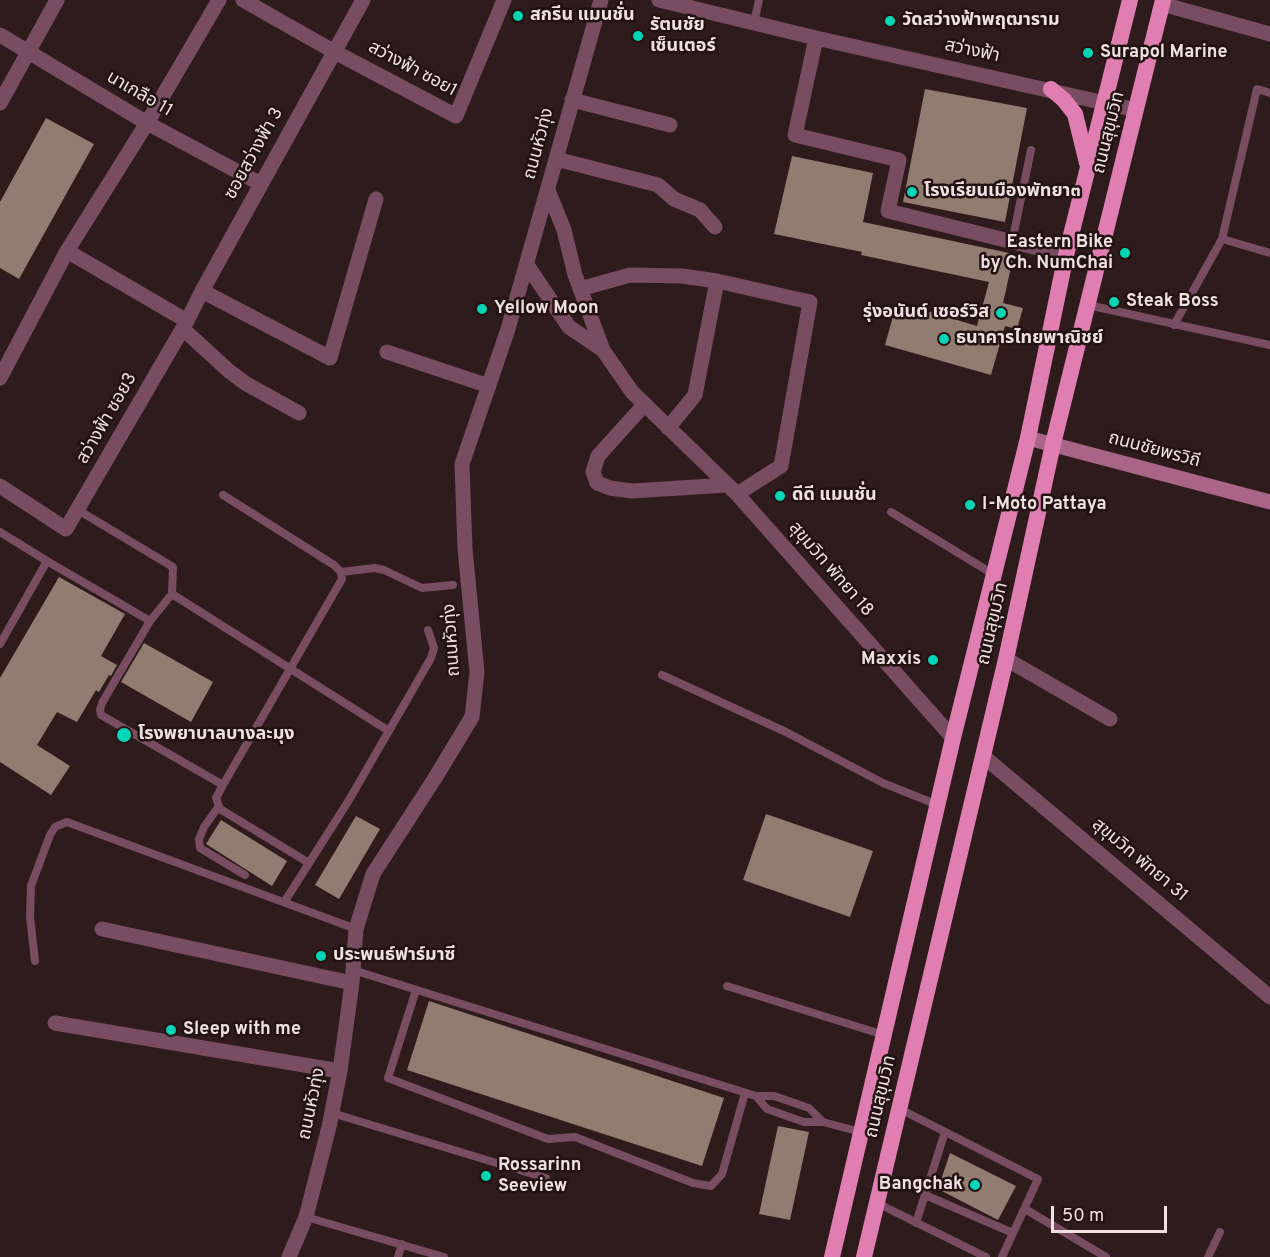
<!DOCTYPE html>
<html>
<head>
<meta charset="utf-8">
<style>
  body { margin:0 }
  #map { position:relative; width:1270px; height:1257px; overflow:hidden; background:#2e1b1b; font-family:Overpass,sans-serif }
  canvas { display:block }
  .scale { position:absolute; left:1051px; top:1206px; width:116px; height:27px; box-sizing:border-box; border:3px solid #efe1e1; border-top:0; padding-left:8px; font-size:18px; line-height:21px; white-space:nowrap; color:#efe1e1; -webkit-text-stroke:4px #231212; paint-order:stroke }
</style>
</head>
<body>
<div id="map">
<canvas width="1270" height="1257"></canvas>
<div class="scale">50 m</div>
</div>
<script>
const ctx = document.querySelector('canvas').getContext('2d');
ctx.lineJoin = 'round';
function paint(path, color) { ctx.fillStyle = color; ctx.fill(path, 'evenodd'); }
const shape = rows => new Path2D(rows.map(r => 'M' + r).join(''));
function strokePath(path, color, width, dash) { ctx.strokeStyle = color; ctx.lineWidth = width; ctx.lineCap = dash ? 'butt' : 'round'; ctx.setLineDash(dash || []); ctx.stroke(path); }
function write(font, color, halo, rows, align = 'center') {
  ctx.font = font + ' Overpass,"Noto Sans Thai",sans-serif'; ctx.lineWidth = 5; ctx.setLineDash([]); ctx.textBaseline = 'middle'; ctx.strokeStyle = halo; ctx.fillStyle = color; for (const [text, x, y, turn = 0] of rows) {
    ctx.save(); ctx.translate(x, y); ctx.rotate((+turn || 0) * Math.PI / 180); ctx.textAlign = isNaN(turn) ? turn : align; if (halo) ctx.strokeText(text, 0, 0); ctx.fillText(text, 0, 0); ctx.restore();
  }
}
paint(shape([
  [925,89,1027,108,1005,222,903,202],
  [46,118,94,144,19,279,0,268,0,202],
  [792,156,873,173,863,222,1014,254,1003,303,1023,308,1017,329,1005,326,991,375,885,345,897,302,977,326,989,282,861,255,862,252,774,234],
  [59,577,125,614,101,656,117,665,111,676,109,675,99,692,96,690,77,722,57,712,37,745,70,766,51,795,0,762,0,678],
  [144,643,213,682,191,722,121,682],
  [766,814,873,851,850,917,743,880],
  [356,816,380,829,339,899,315,885],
  [221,820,287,861,272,886,206,844],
  [429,1001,724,1098,702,1166,407,1070],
  [778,1126,809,1132,790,1220,759,1214],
  [950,1153,1016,1186,998,1220,938,1189]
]), '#907c71');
strokePath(shape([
  [754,23,759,0],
  [1270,93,1257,89,1222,239,1270,253],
  [1012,242,1031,150],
  [1088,305,1270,345],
  [1174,325,1222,239],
  [223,495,334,565,341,572,342,579,223,785],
  [78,510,173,567,172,594,150,621,102,703,100,710,101,715,223,785,216,798,220,809,309,863],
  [891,512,993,574],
  [0,532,47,561,0,644],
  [47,561,150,621],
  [341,572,375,568,384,570,422,588,453,585],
  [172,594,389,731],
  [662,675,786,732,883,783,938,805],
  [219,806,204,827,199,839,200,848,245,875],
  [285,901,349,800,431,658,434,648,428,630],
  [35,961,30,917,31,886,50,835,55,827,67,822,356,929],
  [353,970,756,1096,774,1096,809,1108,823,1122],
  [727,986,884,1035],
  [416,990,388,1078,548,1139,575,1137,693,1183,711,1186,722,1174,745,1093],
  [756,1096,767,1109,804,1122,823,1122,861,1132],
  [900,1109,1038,1179,1002,1257],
  [332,1113,546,1178],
  [925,1195,1013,1233],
  [877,1203,986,1257],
  [1025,1209,1106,1257],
  [306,1217,444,1257],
  [916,1223,945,1132],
  [398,1257,402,1244],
  [1208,1257,1220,1232]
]), '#784d62', 8);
strokePath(shape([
  [243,0,333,51,456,116,504,0],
  [1162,4,1270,34],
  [0,35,147,123,261,184],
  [816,38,795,135,899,160,888,211,1066,255],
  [572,100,670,125],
  [0,103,57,0],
  [556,159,658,185,674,199,700,210,715,227],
  [548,190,564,230,575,275,603,350,632,392,737,494,953,738],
  [67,251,187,321],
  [527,265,569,327,603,350],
  [580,289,630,275,682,276,717,281],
  [202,291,330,358,376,199],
  [183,329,229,371,245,383,299,413],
  [387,352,489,386],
  [0,378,67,251,147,123,219,0],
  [645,404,598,456,593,472,597,483,610,488,632,491,727,485],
  [668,428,695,395,717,281,810,302,781,466,737,494],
  [0,486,66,529,187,321,202,291,363,0],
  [1006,659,1110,719],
  [983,756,1270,997],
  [102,929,352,983],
  [55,1023,340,1071],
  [289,1257,306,1217,329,1127,340,1071,352,983,356,929,373,874,435,778,472,717,477,672,465,549,462,464,508,329,601,0]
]), '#784d62', 15);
strokePath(shape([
  [659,0,816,38,1136,110]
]), '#784d62', 15);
strokePath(shape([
  [1028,438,1270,502]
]), '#a96488', 15);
strokePath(shape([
  [1051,89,1064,100,1075,114,1087,163],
  [832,1257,953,738,1028,438,1066,255,1130,0],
  [864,1257,1006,659,1053,444,1163,0]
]), '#e07eb2', 16);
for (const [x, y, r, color] of [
  [518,16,6,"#00d5b7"],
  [890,21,6,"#00d5b7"],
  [638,36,6,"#00d5b7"],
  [1088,53,6,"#00d5b7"],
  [912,192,6,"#00d5b7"],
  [1125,253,6,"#00d5b7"],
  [1114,302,6,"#00d5b7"],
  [482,309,6,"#00d5b7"],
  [1001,313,6,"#00d5b7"],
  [944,339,6,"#00d5b7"],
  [780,496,6,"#00d5b7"],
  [970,505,6,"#00d5b7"],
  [933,660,6,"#00d5b7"],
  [124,735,8,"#00d5b7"],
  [321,956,6,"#00d5b7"],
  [171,1030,6,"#00d5b7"],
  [486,1176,6,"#00d5b7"],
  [975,1185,6,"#00d5b7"]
]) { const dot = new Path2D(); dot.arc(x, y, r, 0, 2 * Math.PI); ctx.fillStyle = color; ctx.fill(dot); strokePath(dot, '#231212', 2); }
write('bold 18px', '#efe1e1', '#231212', [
  ["สกรีน แมนชั่น",530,16],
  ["วัดสว่างฟ้าพฤฒาราม",902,21],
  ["รัตนชัย",650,26],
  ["เซ็นเตอร์",650,47],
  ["Surapol Marine",1100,53],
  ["โรงเรียนเมืองพัทยา๓",924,192],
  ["Eastern Bike",1113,243,"right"],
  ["by Ch. NumChai",1113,264,"right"],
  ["Steak Boss",1126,302],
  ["Yellow Moon",494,309],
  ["รุ่งอนันต์ เซอร์วิส",989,313,"right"],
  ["ธนาคารไทยพาณิชย์",956,339],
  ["ดีดี แมนชั่น",792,496],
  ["I-Moto Pattaya",982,505],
  ["Maxxis",921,660,"right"],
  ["โรงพยาบาลบางละมุง",138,735],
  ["ประพนธ์ฟาร์มาซี",333,956],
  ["Sleep with me",183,1030],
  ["Rossarinn",498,1166],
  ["Seeview",498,1187],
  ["Bangchak",963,1185,"right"]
], 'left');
write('18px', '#efe1e1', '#231212', [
  ["สว่างฟ้า",972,52,12],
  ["สว่างฟ้า ซอย1",412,70,28],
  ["นาเกลือ 11",139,95,30],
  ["ถนนสุขุมวิท",1110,133,-76],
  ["ถนนหัวทุ่ง",540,144,-75],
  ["ซอยสว่างฟ้า 3",255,154,-61],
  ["สว่างฟ้า ซอย3",108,419,-60],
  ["ถนนชัยพรวิถี",1154,451,15],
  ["สุขุมวิท พัทยา 18",830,570,49],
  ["ถนนสุขุมวิท",994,624,-77],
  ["ถนนหัวทุ่ง",453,640,-94],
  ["สุขุมวิท พัทยา 31",1139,861,40],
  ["ถนนสุขุมวิท",882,1097,-77],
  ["ถนนหัวทุ่ง",313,1104,-78]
]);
</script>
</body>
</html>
